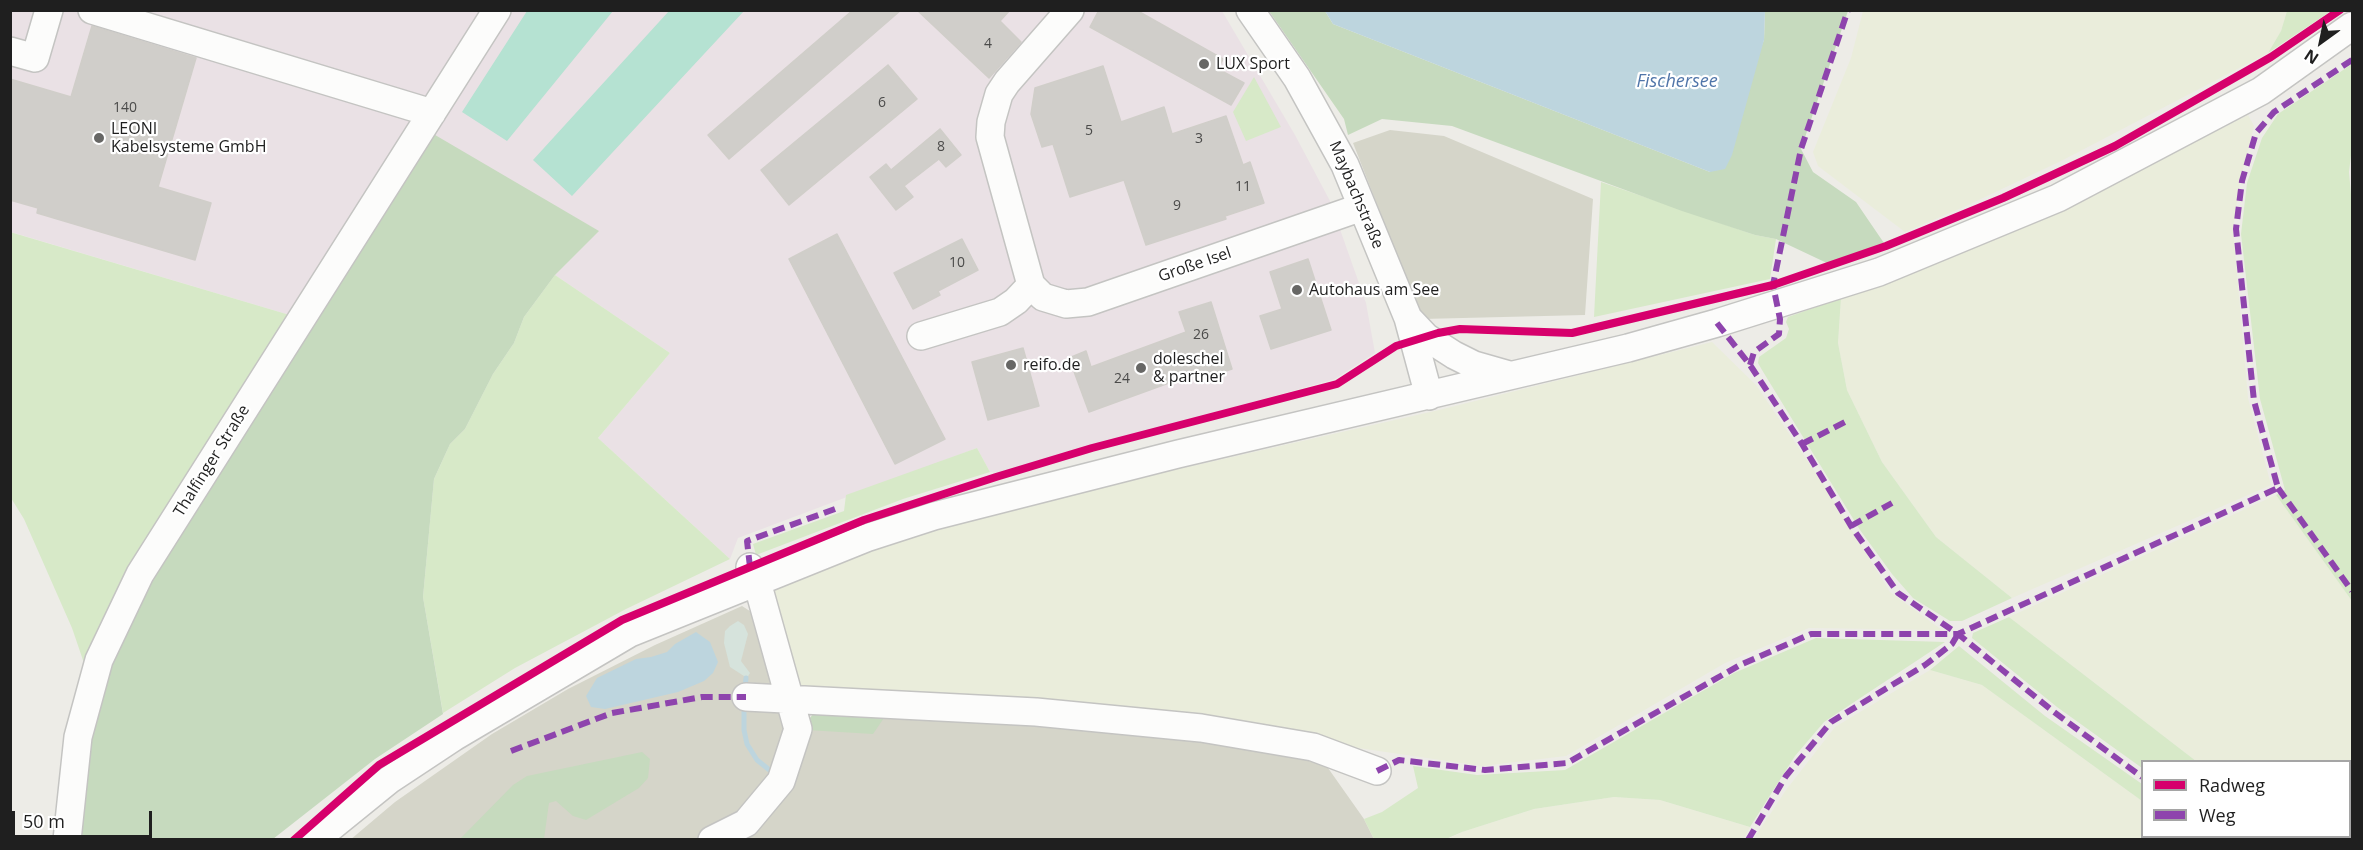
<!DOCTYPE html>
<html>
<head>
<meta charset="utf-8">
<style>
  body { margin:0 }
  #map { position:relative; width:2363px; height:850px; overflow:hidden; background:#edece7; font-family:"Open Sans",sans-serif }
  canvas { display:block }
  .frame { position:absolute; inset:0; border:12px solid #1f1f1f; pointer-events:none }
  .legend { position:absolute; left:2141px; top:760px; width:210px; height:78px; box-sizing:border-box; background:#fff; border:2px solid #a5a5a5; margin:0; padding:8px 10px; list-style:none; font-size:18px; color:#1f1f1f }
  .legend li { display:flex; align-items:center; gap:12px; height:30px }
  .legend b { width:30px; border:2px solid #a5a5a5 }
  .north { position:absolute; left:2291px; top:12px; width:60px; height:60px; -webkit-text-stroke:4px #fff; paint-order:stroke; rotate:213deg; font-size:16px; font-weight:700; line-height:24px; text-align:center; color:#1f1f1f }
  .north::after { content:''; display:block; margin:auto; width:21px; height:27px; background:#1f1f1f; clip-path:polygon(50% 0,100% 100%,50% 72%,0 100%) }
  .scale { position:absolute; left:12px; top:811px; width:140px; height:27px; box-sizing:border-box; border:3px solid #1f1f1f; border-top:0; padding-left:8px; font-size:18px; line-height:21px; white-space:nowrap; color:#1f1f1f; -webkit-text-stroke:4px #fff; paint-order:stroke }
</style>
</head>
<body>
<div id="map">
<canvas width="2363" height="850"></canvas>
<div class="frame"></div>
<ul class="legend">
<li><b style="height:8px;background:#d6006c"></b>Radweg</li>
<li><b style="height:8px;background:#8e44ad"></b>Weg</li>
</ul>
<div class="north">N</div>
<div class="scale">50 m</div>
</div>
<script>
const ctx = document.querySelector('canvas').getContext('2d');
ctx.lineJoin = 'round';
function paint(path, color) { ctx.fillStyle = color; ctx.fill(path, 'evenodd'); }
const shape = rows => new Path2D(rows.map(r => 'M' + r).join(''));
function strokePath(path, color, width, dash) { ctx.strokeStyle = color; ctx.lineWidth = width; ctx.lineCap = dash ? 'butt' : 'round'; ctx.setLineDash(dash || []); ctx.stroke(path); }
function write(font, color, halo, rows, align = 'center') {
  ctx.font = font + ' "Open Sans",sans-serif'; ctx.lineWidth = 4.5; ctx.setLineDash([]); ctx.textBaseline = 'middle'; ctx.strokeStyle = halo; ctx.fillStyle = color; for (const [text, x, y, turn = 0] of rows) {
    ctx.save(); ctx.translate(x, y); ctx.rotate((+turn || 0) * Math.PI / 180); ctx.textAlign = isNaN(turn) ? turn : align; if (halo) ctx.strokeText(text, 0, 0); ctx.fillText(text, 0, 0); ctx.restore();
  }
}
paint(shape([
  [10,11,1222,11,1295,135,1330,201,1366,303,1375,353,1335,379,998,473,990,472,977,448,738,538,730,559,598,438,670,353,555,275,598,231,562,210,293,316,11,232]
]), '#eae1e5');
paint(shape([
  [1390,130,1444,136,1593,199,1585,315,1422,319,1353,143],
  [742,606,759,617,771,680,770,685,778,710,784,716,789,728,886,715,1063,722,1308,755,1328,768,1364,819,1374,839,350,840,395,802,492,734,568,689,655,645]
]), '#d5d5c9');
paint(shape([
  [1863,11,2287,11,2281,31,2268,53,2063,160,1966,206,1905,232,1818,166,1813,152,1851,58],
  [2248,115,2254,126,2240,181,2233,229,2248,398,2271,485,2012,598,1936,537,1882,462,1847,390,1838,343,1841,298,2084,197],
  [1712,342,1756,385,1824,485,1890,592,1942,630,1809,628,1725,663,1566,756,1482,766,1097,710,796,687,773,590,909,536,1148,476,1439,410],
  [2276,495,2352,601,2352,839,2296,839,2293,837,2350,836,2350,762,2196,761,2009,617],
  [1930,670,1982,685,2142,801,2142,836,2187,837,2191,839,1753,840,1786,790,1835,727],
  [1614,797,1660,800,1750,827,1743,840,1446,840,1462,832,1534,809]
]), '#eaeddb');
paint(shape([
  [2287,11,2331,11,2268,53,2281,31],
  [2352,64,2352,147,2349,172,2352,206,2352,601,2276,495,2285,490,2260,399,2241,234,2247,183,2262,138,2278,114],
  [1254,77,1281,127,1246,141,1233,112],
  [1601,182,1755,235,1776,239,1770,279,1594,317],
  [10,232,293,316,85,666,72,628,24,519,11,498],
  [555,275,670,353,598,438,730,559,626,609,515,668,443,713,423,597,434,479,450,444,465,429,493,374,514,343,524,317],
  [1841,298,1838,343,1847,390,1882,462,1936,537,2012,598,1962,621,1950,621,1913,598,1892,574,1860,530,1762,370,1758,363,1759,357,1786,338,1789,329,1786,322,1788,317],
  [977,448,990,472,903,499,756,555,753,544,844,511,846,495],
  [2009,617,2196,761,2142,762,2142,768,2057,707,1972,638,1973,633],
  [1816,638,1945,642,1824,722,1795,756,1750,827,1660,800,1614,797,1534,809,1462,832,1446,839,1374,839,1364,819,1382,812,1418,788,1413,766,1477,775,1565,770,1734,673],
  [1959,646,2045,716,2142,784,2142,801,1982,685,1930,670],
  [2293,837,2296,839,2235,840,2232,837]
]), '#d7e9c8');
paint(shape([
  [1269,11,1325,11,1333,24,1710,172,1764,40,1765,11,1848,11,1801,149,1813,172,1856,202,1886,246,1829,264,1776,239,1755,235,1682,211,1452,126,1382,119,1348,135,1344,119],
  [430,132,599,231,555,275,524,317,514,343,493,374,465,429,450,444,434,479,423,597,443,714,375,759,273,839,78,840,81,790,105,663,149,577],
  [813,714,886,715,873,734,807,730,807,722],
  [642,752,650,759,648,778,639,788,586,820,573,816,556,801,549,803,544,839,460,839,513,785,527,776]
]), '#c6dabe');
paint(shape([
  [738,621,744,625,748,634,741,661,750,673,747,678,730,667,724,643,725,631,730,626]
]), '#d6e3dc');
paint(shape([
  [527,11,613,11,507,141,462,112],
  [669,11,744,11,572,196,533,160]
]), '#b5e2d2');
paint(shape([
  [1325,11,1765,11,1764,40,1732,155,1725,169,1710,172,1333,24],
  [696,632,710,642,718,662,713,673,704,681,678,692,605,709,591,707,586,696,597,678,636,659,651,657,667,652,675,644]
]), '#bdd5de');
strokePath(shape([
  [745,689,746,678],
  [744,703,744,730,747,744,757,760,772,772]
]), '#bdd5de', 5);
const building = shape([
  [853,10,901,10,729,159,708,135,853,10],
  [917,10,1010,10,1000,21,1021,42,989,78,917,10],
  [1099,10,1136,10,1223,59,1218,69,1244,83,1231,105,1090,27,1099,10],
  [92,26,196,58,158,187,211,203,195,260,37,213,38,208,10,200,10,79,71,97,92,26],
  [888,65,917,99,789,205,761,170,888,65],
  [1103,66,1121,122,1164,107,1172,134,1226,116,1243,165,1250,162,1264,203,1225,216,1226,219,1146,245,1124,180,1070,197,1053,144,1042,147,1031,114,1035,88,1103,66],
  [940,129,961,155,946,167,939,159,904,186,913,197,896,210,870,177,886,164,891,170,940,129],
  [837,234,945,439,895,464,789,259,837,234],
  [962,239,978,270,938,291,940,295,913,309,894,273,962,239],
  [1308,259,1331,330,1271,349,1260,316,1282,309,1270,272,1308,259],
  [1211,302,1232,369,1201,379,1199,372,1089,412,1069,358,1086,351,1091,367,1186,332,1179,312,1211,302],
  [1023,348,1039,406,988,420,972,362,1023,348]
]);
paint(building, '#d0ceca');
strokePath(building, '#d0cec9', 1.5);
const minor = shape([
  [92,10,432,113],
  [1070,10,1007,82,999,94,991,122,990,137,1031,285,1043,297,1066,304,1088,302,1362,207],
  [1250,10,1297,78,1345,165,1408,318,1429,396],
  [10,51,35,58,49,10],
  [1408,318,1426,337,1454,355,1474,365,1509,375],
  [921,336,1000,312,1016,301,1031,285],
  [746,697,1036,712,1201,728,1313,747,1377,771],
  [67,840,78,737,99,660,140,574,497,10],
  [315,840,389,780,454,737,630,633,866,538,934,516,1178,454,1628,348,1717,323,1879,272,2058,198,2261,91,2352,26],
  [712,840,746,823,781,781,798,729,757,582,750,567]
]);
strokePath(minor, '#c4c4c2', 30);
strokePath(minor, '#fcfcfb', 27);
strokePath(shape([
  [1717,323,1750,365,1802,444,1851,526,1898,593,1958,634,2054,712,2142,777],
  [1750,365,1754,352,1779,334,1780,319,1773,285,1801,149,1848,10],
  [1802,444,1847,421],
  [2278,488,2352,591],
  [1851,526,1892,503],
  [750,567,747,541,835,509],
  [511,751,612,713,702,697,746,697],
  [1377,771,1399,760,1485,770,1567,763,1740,665,1811,634,1958,634,2278,488,2254,401,2236,229,2242,181,2256,133,2274,112,2352,60],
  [2221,836,2225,840],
  [1748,840,1786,776,1831,722,1925,665,1952,644,1958,634]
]), '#8e44ad', 6, [12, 6]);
strokePath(shape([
  [294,840,379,765,622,620,864,520,996,477,1092,448,1337,384,1396,346,1438,333,1460,329,1572,333,1773,285,1886,246,2003,198,2115,146,2271,57,2340,10]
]), '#d6006c', 8);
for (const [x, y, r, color] of [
  [1204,64,6,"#676765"],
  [99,138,6,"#676765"],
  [1297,290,6,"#676765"],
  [1011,365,6,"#676765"],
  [1141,368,6,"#676765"]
]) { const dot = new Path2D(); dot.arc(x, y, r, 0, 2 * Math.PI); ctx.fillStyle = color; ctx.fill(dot); strokePath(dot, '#fff', 2); }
write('14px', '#4b4b4a', null, [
  ["4",988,44],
  ["6",882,103],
  ["140",125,108],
  ["5",1089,131],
  ["3",1199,139],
  ["8",941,147],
  ["11",1243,187],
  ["9",1177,206],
  ["10",957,263],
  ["26",1201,335],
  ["24",1122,379]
]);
write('16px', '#1f1f1f', '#fff', [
  ["LUX Sport",1216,64],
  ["LEONI",111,129],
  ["Kabelsysteme GmbH",111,147],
  ["Autohaus am See",1309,290],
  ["doleschel",1153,359],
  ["& partner",1153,377],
  ["reifo.de",1023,365]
], 'left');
write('16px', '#1f1f1f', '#fff', [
  ["Maybachstraße",1356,195,67],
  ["Große Isel",1195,265,-19],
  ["Thalfinger Straße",212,461,-58]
]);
write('italic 18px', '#5075a9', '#fff', [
  ["Fischersee",1677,82]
]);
</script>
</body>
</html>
